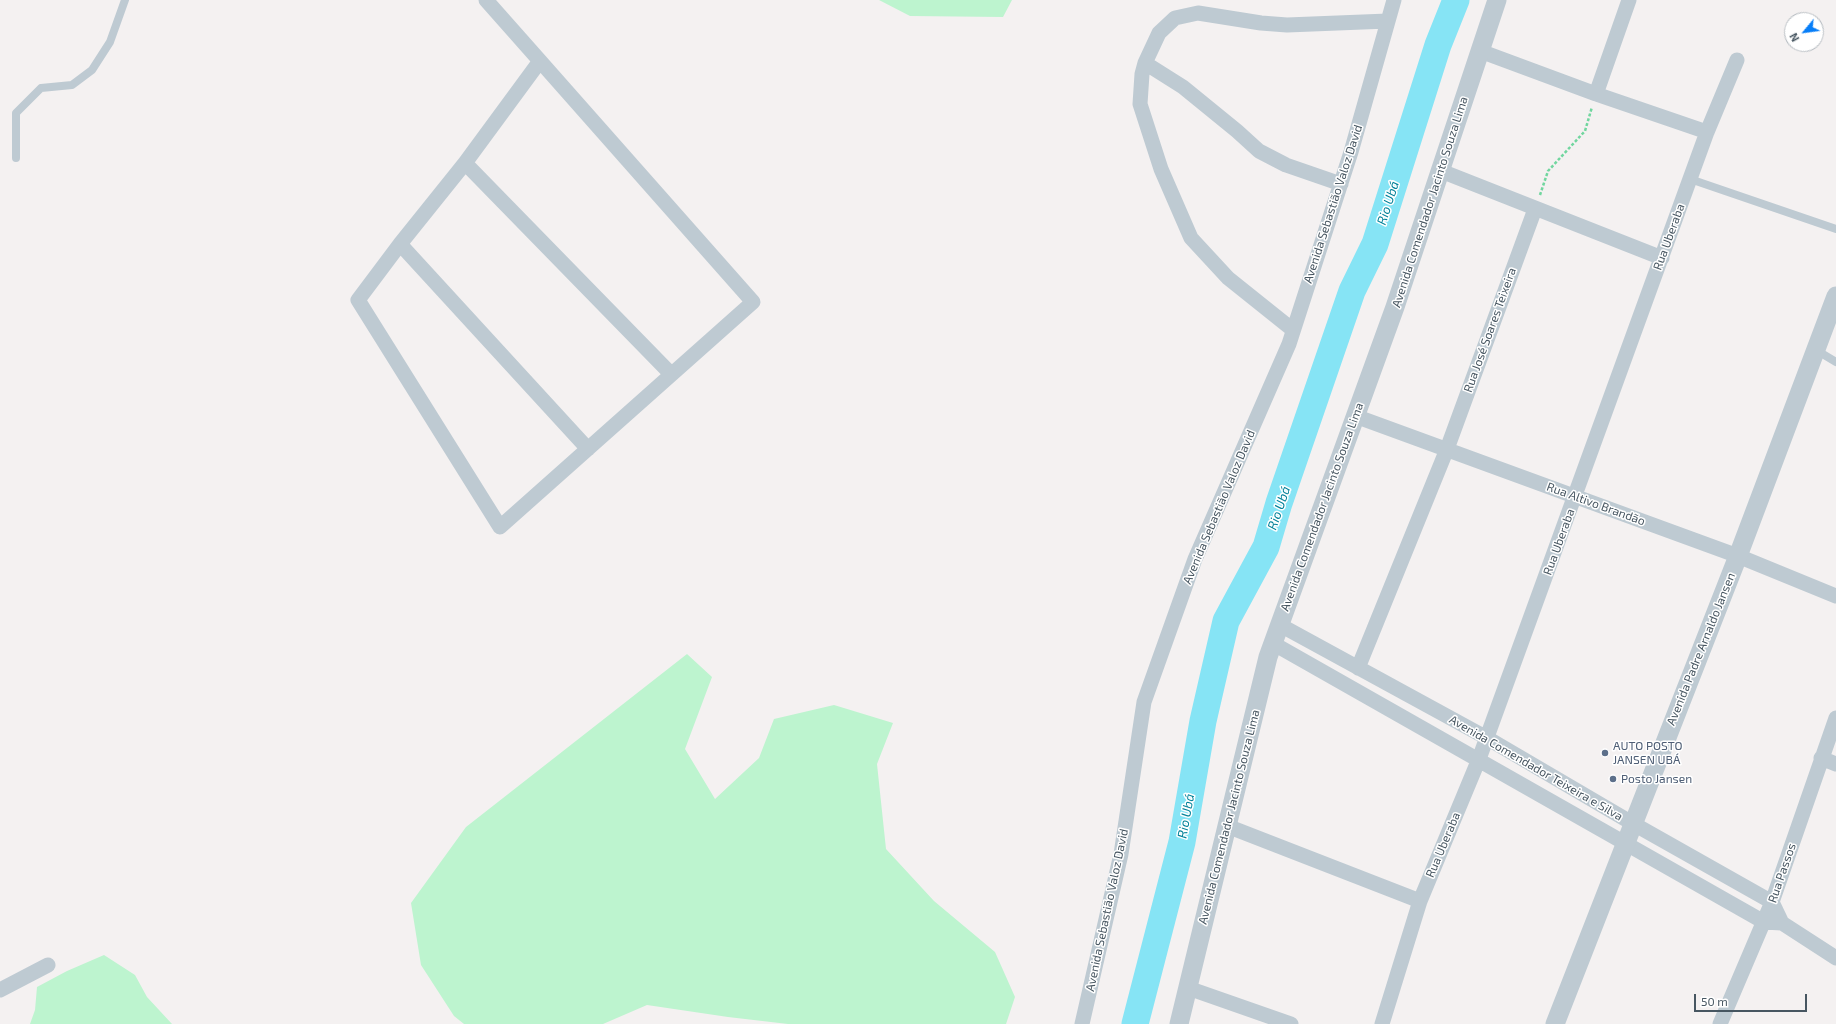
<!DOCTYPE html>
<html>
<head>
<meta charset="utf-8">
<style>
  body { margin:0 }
  #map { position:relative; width:1836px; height:1024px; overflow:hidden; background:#f4f1f1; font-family:"Exo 2",sans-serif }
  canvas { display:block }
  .north { position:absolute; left:1784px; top:12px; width:40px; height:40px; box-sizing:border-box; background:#fff; border:1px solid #b5bbc0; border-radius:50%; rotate:241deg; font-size:11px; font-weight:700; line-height:16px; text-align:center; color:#475661 }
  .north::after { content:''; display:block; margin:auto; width:14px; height:18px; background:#077ef8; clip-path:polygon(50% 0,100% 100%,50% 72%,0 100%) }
  .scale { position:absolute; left:1694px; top:994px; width:113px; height:18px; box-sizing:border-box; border:2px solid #475661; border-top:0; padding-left:5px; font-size:12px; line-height:14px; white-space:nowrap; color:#475661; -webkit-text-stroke:3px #fff; paint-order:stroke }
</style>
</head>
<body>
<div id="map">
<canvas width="1836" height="1024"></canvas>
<div class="north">N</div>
<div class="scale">50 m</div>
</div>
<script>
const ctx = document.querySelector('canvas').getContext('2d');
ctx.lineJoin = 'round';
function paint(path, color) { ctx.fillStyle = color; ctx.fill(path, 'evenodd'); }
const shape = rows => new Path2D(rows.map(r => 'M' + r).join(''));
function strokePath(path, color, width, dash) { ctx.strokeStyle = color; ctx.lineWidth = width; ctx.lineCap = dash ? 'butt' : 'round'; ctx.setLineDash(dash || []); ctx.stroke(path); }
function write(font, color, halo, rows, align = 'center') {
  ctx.font = font + ' "Exo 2",sans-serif'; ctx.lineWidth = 3; ctx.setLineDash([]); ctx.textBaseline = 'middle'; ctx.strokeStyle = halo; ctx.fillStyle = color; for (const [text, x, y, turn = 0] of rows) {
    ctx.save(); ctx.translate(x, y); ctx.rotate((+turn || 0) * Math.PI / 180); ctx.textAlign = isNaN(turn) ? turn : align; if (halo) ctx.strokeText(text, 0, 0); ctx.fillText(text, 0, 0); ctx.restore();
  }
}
paint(shape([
  [879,0,1012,0,1003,17,910,16],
  [687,654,712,677,685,749,715,799,759,758,774,719,834,705,893,723,877,764,886,849,934,901,995,952,1015,997,1006,1024,788,1024,728,1017,647,1005,603,1024,464,1024,454,1016,421,965,411,903,466,827],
  [104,955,135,975,147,997,172,1024,30,1024,35,1010,37,987,67,971]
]), '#bdf4cf');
strokePath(shape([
  [1135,1024,1182,842,1203,721,1226,621,1266,547,1279,503,1352,291,1375,244,1438,45,1456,0]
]), '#86e4f5', 27);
strokePath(shape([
  [1540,195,1548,171,1585,131,1592,107]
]), '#71d69f', 2.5, [3, 2]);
strokePath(shape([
  [16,158,16,113,41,88,72,85,92,70,110,42,125,0],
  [1690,179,1836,229],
  [1816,350,1836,362]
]), '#becad2', 8);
strokePath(shape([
  [486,0,540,61,753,302,500,527,358,300,400,244,465,163,540,61],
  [1480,51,1596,94,1707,132],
  [1145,63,1183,87,1237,131,1259,151,1286,165,1341,184],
  [1596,94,1629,0],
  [465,163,671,374],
  [1441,171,1662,258],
  [400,244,588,449],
  [1293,330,1228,278,1191,238,1161,169,1140,104,1142,74,1145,63,1159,33,1175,18,1198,13,1261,23,1287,25,1388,21],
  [1355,416,1738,556,1836,596],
  [1280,625,1487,738,1632,823,1772,902,1782,923],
  [1274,644,1764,922,1782,923,1836,958],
  [1358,668,1447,449,1535,209],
  [1821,758,1836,764],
  [1227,826,1420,901],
  [1188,988,1291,1024],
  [0,990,48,965],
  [1082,1024,1121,854,1144,702,1195,559,1289,344,1351,152,1394,0],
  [1382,1024,1420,901,1479,759,1707,132,1737,60],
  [1720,1024,1772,902,1836,718]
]), '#becad2', 15);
strokePath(shape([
  [1179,1024,1268,657,1395,307,1497,0],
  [1555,1024,1738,556,1836,296]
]), '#becad2', 19);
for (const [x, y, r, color] of [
  [1605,753,4,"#5c6f8a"],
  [1613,779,4,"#5c6f8a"]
]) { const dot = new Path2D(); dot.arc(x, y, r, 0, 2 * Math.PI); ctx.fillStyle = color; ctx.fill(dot); strokePath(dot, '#fff', 1.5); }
write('12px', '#475661', '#fff', [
  ["Avenida Comendador Jacinto Souza Lima",1430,202,-72],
  ["Avenida Sebastião Valoz David",1333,204,-72],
  ["Rua Uberaba",1669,237,-70],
  ["Rua José Soares Teixeira",1490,330,-70],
  ["Rua Altivo Brandão",1596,504,20],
  ["Avenida Sebastião Valoz David",1219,507,-67],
  ["Avenida Comendador Jacinto Souza Lima",1322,507,-70],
  ["Rua Uberaba",1559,542,-70],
  ["Avenida Padre Arnaldo Jansen",1701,649,-68],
  ["Avenida Comendador Teixeira e Silva",1536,768,30],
  ["Avenida Comendador Jacinto Souza Lima",1229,817,-76],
  ["Rua Uberaba",1443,845,-67],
  ["Rua Passos",1782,873,-71],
  ["Avenida Sebastião Valoz David",1107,910,-78]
]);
write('12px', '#4e5e75', '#fff', [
  ["AUTO POSTO",1613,746],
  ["JANSEN UBÁ",1613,760],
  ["Posto Jansen",1621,779]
], 'left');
write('italic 13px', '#038299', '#fff', [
  ["Rio Ubá",1388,203,-72],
  ["Rio Ubá",1279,508,-71],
  ["Rio Ubá",1186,816,-80]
]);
</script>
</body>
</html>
